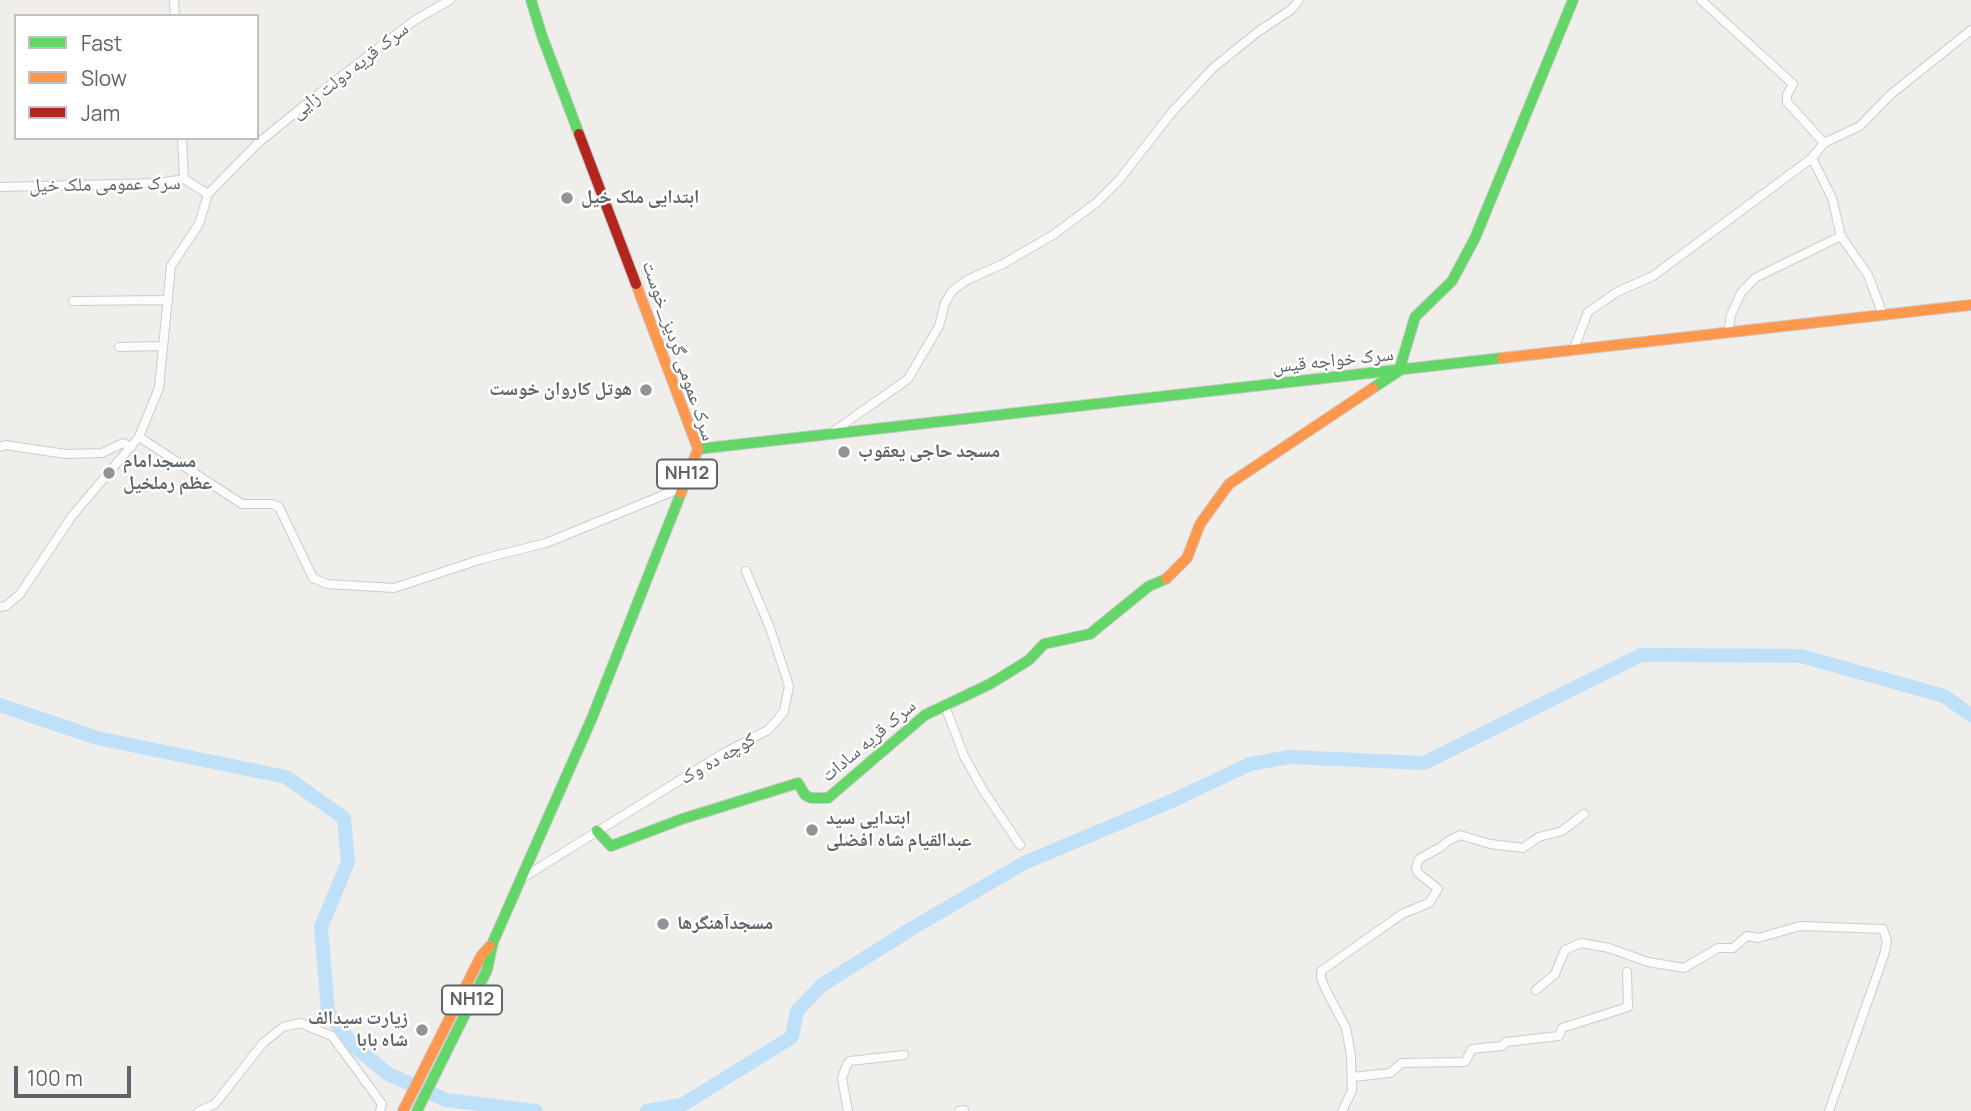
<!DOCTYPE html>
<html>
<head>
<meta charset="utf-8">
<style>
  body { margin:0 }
  #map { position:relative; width:1971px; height:1111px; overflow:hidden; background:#efeeea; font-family:Manrope,sans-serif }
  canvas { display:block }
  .legend { position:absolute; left:14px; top:14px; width:245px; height:126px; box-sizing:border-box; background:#fff; border:2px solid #bfc1c3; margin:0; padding:9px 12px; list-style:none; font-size:21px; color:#5f6368 }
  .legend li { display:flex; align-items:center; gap:14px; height:35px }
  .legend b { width:35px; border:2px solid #bfc1c3 }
  .scale { position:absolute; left:14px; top:1066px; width:117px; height:32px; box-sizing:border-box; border:4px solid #5f6368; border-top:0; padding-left:9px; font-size:21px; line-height:24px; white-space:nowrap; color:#5f6368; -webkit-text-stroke:5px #fff; paint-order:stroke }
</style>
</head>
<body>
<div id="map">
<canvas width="1971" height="1111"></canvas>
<ul class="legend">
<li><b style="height:9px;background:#63d668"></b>Fast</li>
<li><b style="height:9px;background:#ff974d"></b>Slow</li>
<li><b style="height:9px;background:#b3261e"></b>Jam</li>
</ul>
<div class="scale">100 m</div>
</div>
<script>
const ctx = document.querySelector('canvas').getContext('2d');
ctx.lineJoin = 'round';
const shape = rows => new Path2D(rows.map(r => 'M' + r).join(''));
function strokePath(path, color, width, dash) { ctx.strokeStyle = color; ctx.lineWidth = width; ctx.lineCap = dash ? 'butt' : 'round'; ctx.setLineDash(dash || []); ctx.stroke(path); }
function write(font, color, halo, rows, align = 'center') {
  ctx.font = font + ' Manrope,"Noto Naskh Arabic",sans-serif'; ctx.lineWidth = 5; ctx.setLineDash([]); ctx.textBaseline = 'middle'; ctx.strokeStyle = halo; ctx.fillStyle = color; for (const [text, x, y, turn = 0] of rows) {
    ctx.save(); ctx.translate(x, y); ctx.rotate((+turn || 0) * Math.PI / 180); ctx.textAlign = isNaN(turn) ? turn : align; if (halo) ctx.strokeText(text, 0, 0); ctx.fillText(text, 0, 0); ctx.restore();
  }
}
strokePath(shape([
  [0,705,97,738,286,777,344,818,348,862,321,927,328,1012,354,1046,388,1074,446,1100,536,1111],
  [647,1111,682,1105,792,1037,797,1011,822,985,916,926,1024,863,1174,800,1250,764,1290,757,1424,763,1641,655,1801,656,1944,696,1971,715]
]), '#bfe0f9', 14);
const street = shape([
  [174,0,175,16],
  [1701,0,1793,84,1787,95,1787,102,1824,143],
  [182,138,184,179],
  [1812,158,1832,198,1841,236,1868,275,1883,315],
  [0,187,159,183,184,179,208,194],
  [73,301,168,300],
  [1728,333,1731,315,1741,293,1755,278,1841,236],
  [119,347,163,346],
  [1573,351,1588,312,1617,292,1653,276,1812,158,1824,143,1860,126,1890,95,1971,30],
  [831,433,908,379,939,326,945,303,952,291,967,280,1003,264,1053,235,1096,203,1119,180,1173,111,1213,68,1259,31,1292,9,1299,0],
  [139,437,242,504,272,504,279,507,313,578,327,584,394,588,482,559,546,543,681,488],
  [0,447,5,445,66,454,102,453,123,443,131,447],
  [0,607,6,606,20,594,72,516,139,437,159,388,171,266,199,224,208,194,258,143,316,96,415,20,450,0],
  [945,706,964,756,983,790,1020,845],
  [524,877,722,754,768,730,778,719,784,711,789,686,770,628,746,571],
  [1536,990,1555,974,1565,950,1581,943,1609,948,1648,962,1684,968,1718,948,1733,948,1747,936,1758,938,1800,926,1883,929,1887,941,1884,955,1829,1111],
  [1353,1077,1390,1073,1402,1063,1465,1062,1472,1049,1502,1046,1506,1042,1559,1036,1562,1028,1628,1007,1627,972],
  [199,1111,215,1104,263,1043,283,1027,300,1023,332,1036,382,1104,380,1111],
  [848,1111,842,1078,847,1064,850,1061,904,1055],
  [959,1111,964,1110],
  [1342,1111,1352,1091,1351,1056,1346,1028,1327,992,1321,978,1321,971,1402,914,1429,903,1438,889,1418,873,1416,868,1419,859,1441,847,1448,841,1460,835,1490,844,1523,848,1539,837,1562,831,1584,814]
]);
const fast = shape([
  [531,0,542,36,579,134],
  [1373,388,1399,371,1415,317,1452,281,1475,238,1573,0],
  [698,449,1502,358],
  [597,831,611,846,682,819,798,783,805,795,811,798,828,798,925,715,990,684,1029,660,1044,644,1090,634,1149,586,1166,579],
  [417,1111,487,970,493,942,592,718,681,493]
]);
const slow = shape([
  [636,284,698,449,681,493],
  [1502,358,1971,305],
  [1166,579,1187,558,1200,524,1229,484,1373,388],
  [403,1111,481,956,490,946]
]);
const jam = shape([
  [579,134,636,284]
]);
strokePath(street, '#cbcccc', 10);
strokePath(fast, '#cacacb', 12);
strokePath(slow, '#cacacb', 12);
strokePath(jam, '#cacacb', 12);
strokePath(street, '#fdfcfc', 8);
strokePath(fast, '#63d668', 10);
strokePath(slow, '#ff974d', 10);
strokePath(jam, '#b3261e', 10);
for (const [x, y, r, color] of [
  [567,198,7,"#919496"],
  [646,390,7,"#919496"],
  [844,452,7,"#919496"],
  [109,473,7,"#919496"],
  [812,830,7,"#919496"],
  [663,924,7,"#919496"],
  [422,1030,7,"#919496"]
]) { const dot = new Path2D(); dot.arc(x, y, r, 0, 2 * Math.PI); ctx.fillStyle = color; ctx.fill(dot); strokePath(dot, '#fff', 2.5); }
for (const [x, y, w] of [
  [687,474,60],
  [472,1000,60]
]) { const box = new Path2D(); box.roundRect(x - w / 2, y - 14.5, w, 29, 5); ctx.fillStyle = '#fff'; ctx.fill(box); strokePath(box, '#5f6368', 2); }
write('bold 18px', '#5f6368', null, [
  ["NH12",687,474],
  ["NH12",472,1000]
]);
write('19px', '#5f6368', '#fff', [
  ["سرک قریه دولت زایی",350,71,-38],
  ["سرک عمومی ملک خیل",105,185,-1],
  ["سرک عمومی گردیز_خوست",678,351,71],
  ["سرک خواجه قیس",1333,361,-6],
  ["سرک قریه سادات",869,741,-40],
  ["کوچه ده وک",718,759,-30]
]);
write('bold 19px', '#5f6368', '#fff', [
  ["ابتدایی ملک خیل",581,198],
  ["هوتل کاروان خوست",632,390,"right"],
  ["مسجد حاجی یعقوب",858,452],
  ["مسجدامام",123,462],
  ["عظم رملخیل",123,484],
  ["ابتدایی سید",826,819],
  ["عبدالقیام شاه افضلی",826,841],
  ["مسجدآهنگرها",677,924],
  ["زیارت سیدالف",408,1019,"right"],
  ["شاه بابا",408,1041,"right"]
], 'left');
</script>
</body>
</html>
